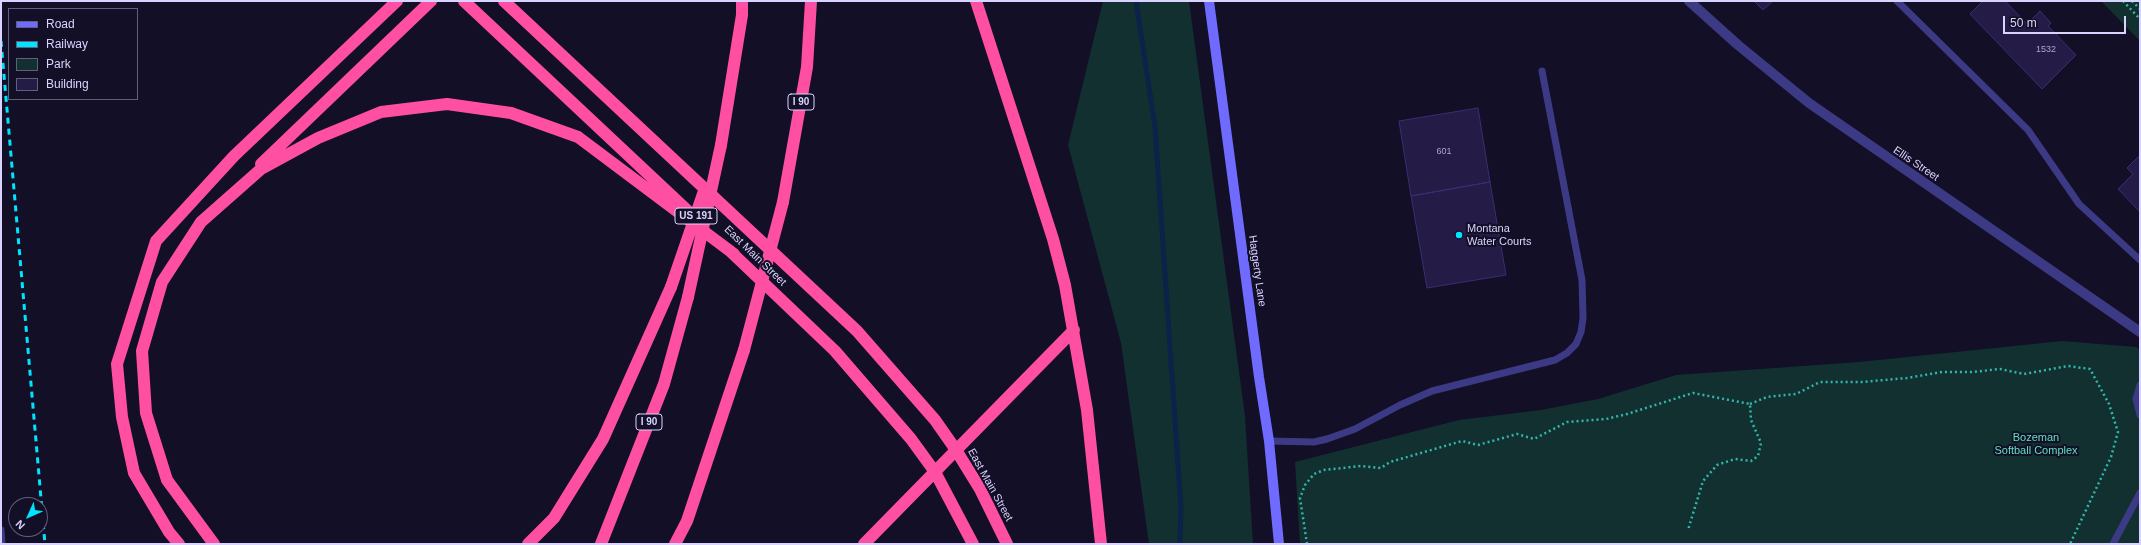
<!DOCTYPE html>
<html>
<head>
<meta charset="utf-8">
<style>
  body { margin:0 }
  #map { position:relative; width:2141px; height:545px; overflow:hidden; background:#130f26; font-family:Arial,sans-serif }
  canvas { display:block }
  .frame { position:absolute; inset:0; border:2px solid #d9d4ff; pointer-events:none }
  .legend { position:absolute; left:8px; top:8px; width:130px; height:92px; box-sizing:border-box; background:#130f26; border:1px solid #625e7d; margin:0; padding:5px 7px; list-style:none; font-size:12px; color:#d9d4ff }
  .legend li { display:flex; align-items:center; gap:8px; height:20px }
  .legend b { width:20px; border:1px solid #625e7d }
  .north { position:absolute; left:8px; top:497px; width:40px; height:40px; box-sizing:border-box; background:#130f26; border:1px solid #625e7d; border-radius:50%; rotate:225deg; font-size:11px; font-weight:700; line-height:16px; text-align:center; color:#d9d4ff }
  .north::after { content:''; display:block; margin:auto; width:14px; height:18px; background:#00e5ff; clip-path:polygon(50% 0,100% 100%,50% 72%,0 100%) }
  .scale { position:absolute; left:2003px; top:16px; width:123px; height:18px; box-sizing:border-box; border:2px solid #d9d4ff; border-top:0; padding-left:5px; font-size:12px; line-height:14px; white-space:nowrap; color:#d9d4ff; -webkit-text-stroke:3px #130f26; paint-order:stroke }
</style>
</head>
<body>
<div id="map">
<canvas width="2141" height="545"></canvas>
<div class="frame"></div>
<ul class="legend">
<li><b style="height:5px;background:#6f6bff"></b>Road</li>
<li><b style="height:5px;background:#00e5ff"></b>Railway</li>
<li><b style="height:11px;background:#12302f"></b>Park</li>
<li><b style="height:11px;background:#241b47"></b>Building</li>
</ul>
<div class="north">N</div>
<div class="scale">50 m</div>
</div>
<script>
const ctx = document.querySelector('canvas').getContext('2d');
ctx.lineJoin = 'round';
function paint(path, color) { ctx.fillStyle = color; ctx.fill(path, 'evenodd'); }
const shape = rows => new Path2D(rows.map(r => 'M' + r).join(''));
function strokePath(path, color, width, dash) { ctx.strokeStyle = color; ctx.lineWidth = width; ctx.lineCap = dash ? 'butt' : 'round'; ctx.setLineDash(dash || []); ctx.stroke(path); }
function write(font, color, halo, rows, align = 'center') {
  ctx.font = font + ' Arial,sans-serif'; ctx.lineWidth = 4; ctx.setLineDash([]); ctx.textBaseline = 'middle'; ctx.strokeStyle = halo; ctx.fillStyle = color; for (const [text, x, y, turn = 0] of rows) {
    ctx.save(); ctx.translate(x, y); ctx.rotate((+turn || 0) * Math.PI / 180); ctx.textAlign = isNaN(turn) ? turn : align; if (halo) ctx.strokeText(text, 0, 0); ctx.fillText(text, 0, 0); ctx.restore();
  }
}
paint(shape([
  [1103,1,1189,1,1245,416,1253,544,1149,544,1121,343,1068,145],
  [2101,1,2140,1,2140,41],
  [2062,341,2136,347,2140,350,2140,544,1300,544,1295,462,1459,420,1541,410,1598,399,1676,375,1859,362]
]), '#12302f');
strokePath(shape([
  [1136,1,1155,127,1181,508,1180,544]
]), '#0c2248', 5);
const building = shape([
  [1754,1,1773,1,1763,10,1754,1],
  [1983,1,2005,1,2027,24,2040,11,2051,23,2048,26,2076,55,2042,89,1970,14,1983,1],
  [1478,108,1490,182,1411,196,1399,121,1478,108],
  [2140,155,2140,212,2118,189,2133,174,2127,168,2140,155],
  [1490,182,1506,275,1427,288,1411,196,1490,182]
]);
paint(building, '#241b47');
strokePath(building, '#3b2d73', 1);
strokePath(shape([
  [2123,1,2140,19],
  [2132,1,2140,9],
  [1750,404,1767,397,1796,394,1820,382,1862,382,1907,378,1942,372,1972,372,2000,369,2024,374,2068,366,2090,369,2109,404,2118,432,2111,457,2070,544],
  [1307,544,1300,498,1305,485,1314,474,1324,470,1361,466,1381,468,1390,462,1462,441,1478,445,1517,434,1534,439,1567,422,1606,419,1627,414,1693,393,1750,404,1751,420,1761,443,1758,456,1751,461,1735,459,1717,465,1703,481,1688,530]
]), '#2fb8b0', 2.5, [2, 3]);
strokePath(shape([
  [1897,1,2028,130,2079,204,2140,260],
  [2140,385,2136,399,2140,415],
  [1269,441,1314,442,1327,439,1355,429,1400,405,1432,391,1555,360,1567,353,1576,344,1581,332,1583,318,1582,280,1542,71],
  [1,530,2,544],
  [2113,544,2140,493]
]), '#3d3a85', 7);
strokePath(shape([
  [1689,1,1738,45,1809,103,2140,332]
]), '#3d3a85', 10);
strokePath(shape([
  [1209,1,1259,377,1269,441,1279,544]
]), '#6f6bff', 10);
strokePath(shape([
  [464,1,691,214],
  [504,1,857,331,935,420,956,450,980,489,1007,544],
  [976,1,1053,239,1065,285,1087,410,1101,544],
  [721,145,742,15,742,1],
  [261,164,431,1],
  [783,202,807,67,811,1],
  [729,250,835,351,911,439,935,472,973,544],
  [179,544,169,532,134,473,122,417,117,364,156,241,234,156,397,1],
  [214,544,167,480,146,413,142,351,162,282,201,222,261,169,318,138,381,112,447,104,511,113,578,137,734,254],
  [528,544,554,518,603,439,671,287],
  [601,544,664,384,688,297],
  [675,544,687,521,744,350],
  [864,544,1074,330]
]), '#ff4fa3', 12);
strokePath(shape([
  [1,41,45,544]
]), '#00e5ff', 3, [6, 5]);
strokePath(shape([
  [671,287,704,191],
  [688,297,721,145],
  [744,350,783,202]
]), '#ff4fa3', 12);
for (const [x, y, r, color] of [
  [1459,235,4,"#00e5ff"]
]) { const dot = new Path2D(); dot.arc(x, y, r, 0, 2 * Math.PI); ctx.fillStyle = color; ctx.fill(dot); strokePath(dot, '#130f26', 1.5); }
write('9px', '#aca6d1', null, [
  ["1532",2046,50],
  ["601",1444,152]
]);
for (const [x, y, w] of [
  [801,102,26],
  [696,216,42],
  [649,422,26]
]) { const box = new Path2D(); box.roundRect(x - w / 2, y - 8, w, 16, 3); ctx.fillStyle = '#130f26'; ctx.fill(box); strokePath(box, '#d9d4ff', 1); }
write('bold 10px', '#d9d4ff', null, [
  ["I 90",801,102],
  ["US 191",696,216],
  ["I 90",649,422]
]);
write('11px', '#d9d4ff', '#130f26', [
  ["Ellis Street",1916,164,34],
  ["East Main Street",755,256,44],
  ["Haggerty Lane",1257,271,82],
  ["East Main Street",990,485,61]
]);
write('11px', '#d9d4ff', '#130f26', [
  ["Montana",1467,229],
  ["Water Courts",1467,242]
], 'left');
write('11px', '#5fe0c0', '#130f26', [
  ["Bozeman",2036,438],
  ["Softball Complex",2036,451]
]);
</script>
</body>
</html>
